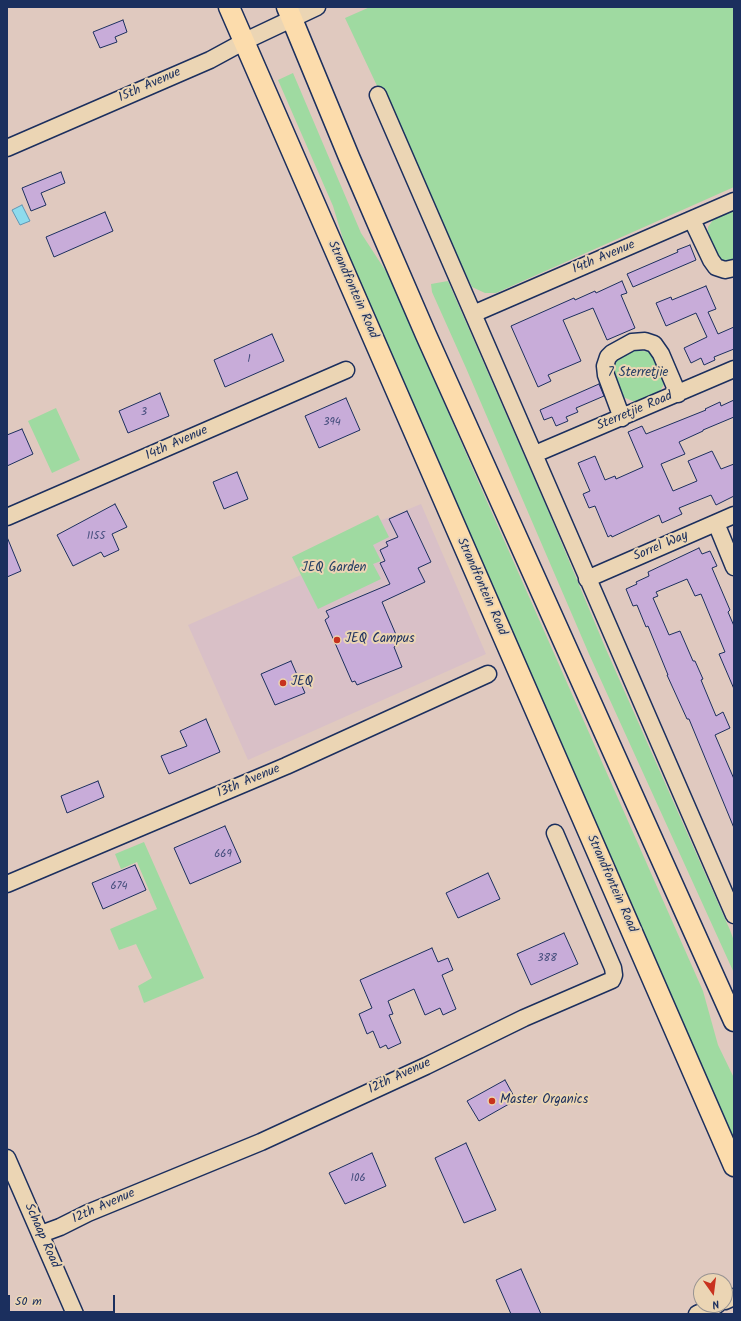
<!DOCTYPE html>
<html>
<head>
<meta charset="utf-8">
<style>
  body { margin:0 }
  #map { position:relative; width:741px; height:1321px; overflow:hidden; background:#e0c9bf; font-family:Kalam,sans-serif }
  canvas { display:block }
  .frame { position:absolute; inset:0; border:8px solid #1b2f5e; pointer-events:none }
  .north { position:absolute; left:693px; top:1273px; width:40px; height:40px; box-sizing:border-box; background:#ebd5b4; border:1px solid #989392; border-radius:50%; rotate:166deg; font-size:11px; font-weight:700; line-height:16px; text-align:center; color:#1b2f5e }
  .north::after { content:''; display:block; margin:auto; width:14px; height:18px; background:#c8321e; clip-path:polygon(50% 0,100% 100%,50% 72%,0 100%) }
  .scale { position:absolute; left:8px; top:1295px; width:107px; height:18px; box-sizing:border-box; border:2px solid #1b2f5e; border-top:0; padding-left:5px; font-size:12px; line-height:14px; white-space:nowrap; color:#1b2f5e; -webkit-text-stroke:3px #ebd5b4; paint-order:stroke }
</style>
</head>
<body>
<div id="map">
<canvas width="741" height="1321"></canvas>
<div class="frame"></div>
<div class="north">N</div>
<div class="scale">50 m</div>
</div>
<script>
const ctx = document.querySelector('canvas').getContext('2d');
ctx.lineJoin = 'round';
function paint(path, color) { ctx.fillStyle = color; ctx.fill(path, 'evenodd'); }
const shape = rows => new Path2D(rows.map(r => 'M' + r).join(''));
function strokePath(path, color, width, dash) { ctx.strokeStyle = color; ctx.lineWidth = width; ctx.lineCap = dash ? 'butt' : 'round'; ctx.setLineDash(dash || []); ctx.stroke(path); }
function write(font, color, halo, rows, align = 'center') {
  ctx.font = font + ' Kalam,sans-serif'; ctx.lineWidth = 4; ctx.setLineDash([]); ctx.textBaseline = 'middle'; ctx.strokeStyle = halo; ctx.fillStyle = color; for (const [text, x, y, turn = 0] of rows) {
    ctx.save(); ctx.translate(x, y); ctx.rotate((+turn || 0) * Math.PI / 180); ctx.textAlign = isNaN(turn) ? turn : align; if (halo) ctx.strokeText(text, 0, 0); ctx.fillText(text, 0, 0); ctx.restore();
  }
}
paint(shape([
  [421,504,486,654,248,760,188,625,301,575,292,557]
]), '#d9c0c7');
paint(shape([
  [370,7,734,7,734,187,496,293,485,293,472,287,345,18],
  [293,73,361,233,389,276,485,497,703,991,718,1045,734,1078,734,1139,349,259,333,206,278,80],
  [730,212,734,212,734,260,726,263,719,260,708,236,708,227,713,220],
  [448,281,547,508,605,647,730,930,734,941,734,973,589,654,466,368,432,292,431,284],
  [632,350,652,352,666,381,660,391,635,402,623,397,610,371,613,360],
  [56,408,80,460,52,473,28,421],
  [378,515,389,537,373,545,381,561,373,564,381,579,318,609,292,557],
  [144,842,204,978,144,1003,138,986,152,978,136,944,119,950,110,929,157,909,137,862,121,869,115,854]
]), '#9fdaa1');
const water = shape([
  [22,205,30,221,20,225,12,210,22,205]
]);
paint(water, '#8ddbed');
strokePath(water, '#5f96b4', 1);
const building = shape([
  [123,20,127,32,115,37,117,42,100,48,93,32,123,20],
  [61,172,65,183,41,193,46,205,31,211,22,188,61,172],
  [105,212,113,231,54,257,46,237,105,212],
  [690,245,696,260,633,287,627,274,678,252,677,250,690,245],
  [622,281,627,293,621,295,635,328,607,340,593,308,563,320,581,361,548,375,551,381,538,387,511,326,574,298,575,300,595,291,596,293,622,281],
  [706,286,716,309,708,312,718,334,734,327,734,349,714,357,715,360,704,365,701,358,691,363,684,348,707,337,696,313,666,326,656,303,671,297,672,300,706,286],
  [272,334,284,361,225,387,214,360,272,334],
  [599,384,604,396,576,408,578,412,566,417,568,421,556,426,552,417,544,420,540,410,599,384],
  [160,393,169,416,128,433,119,411,160,393],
  [346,398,360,430,319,448,305,416,346,398],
  [734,400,734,417,703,430,703,431,679,442,685,454,661,464,673,491,697,481,688,461,712,451,721,469,734,464,734,496,716,505,711,495,679,508,682,514,662,523,659,515,612,537,611,535,608,537,595,506,589,508,583,494,590,491,578,463,595,456,605,480,615,476,616,479,643,467,628,432,642,426,646,434,706,410,705,409,720,402,721,406,734,400],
  [22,429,33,454,7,466,7,435,22,429],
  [237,472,248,499,224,509,213,482,237,472],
  [115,504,127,527,112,534,119,550,104,557,101,552,73,566,57,535,115,504],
  [407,511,431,562,418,568,425,582,382,602,397,637,394,638,397,645,394,647,402,667,357,685,355,681,352,682,325,620,329,617,326,611,390,584,380,563,385,561,380,550,388,546,386,542,398,537,389,519,407,511],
  [7,537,21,571,7,577,7,537],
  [699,548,702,554,710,551,717,566,712,568,730,610,728,612,734,626,734,689,719,654,725,652,701,594,695,596,687,579,656,592,658,596,653,598,669,635,680,631,693,661,695,661,703,679,701,680,716,716,723,712,730,728,715,735,734,779,734,828,689,719,687,719,667,675,668,675,648,626,646,627,637,605,633,606,626,589,637,584,636,582,649,576,648,572,699,548],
  [291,661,305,693,275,705,261,674,291,661],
  [206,719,220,752,169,774,161,756,187,746,180,731,206,719],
  [98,781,104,797,67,813,61,796,98,781],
  [225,826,241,862,190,884,174,848,225,826],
  [135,865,146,890,103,909,92,883,135,865],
  [488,873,500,899,458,918,446,893,488,873],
  [564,933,578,964,531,985,517,954,564,933],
  [432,948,438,962,448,958,453,970,442,975,456,1009,443,1015,440,1008,425,1015,414,989,388,1001,393,1014,389,1015,401,1043,388,1049,386,1045,380,1048,373,1031,367,1034,359,1014,372,1008,360,980,432,948],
  [505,1080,516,1100,479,1121,467,1101,505,1080],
  [466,1143,496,1210,464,1223,435,1158,466,1143],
  [372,1153,386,1186,345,1204,329,1173,372,1153],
  [521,1269,541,1314,511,1314,496,1280,521,1269]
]);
paint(building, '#c8acd9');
strokePath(building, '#1b2f5e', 1);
const minor = shape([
  [378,95,734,915],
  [7,148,210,60,245,41,317,7],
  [692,220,711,260,716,267,725,270,734,268],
  [473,314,734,201],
  [622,418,606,375,605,366,608,357,612,353,632,342,645,341,654,344,661,354,678,394],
  [535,454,734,369],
  [7,517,346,370],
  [716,523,734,567],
  [587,579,734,515],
  [7,884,286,766,488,674],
  [7,1158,75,1314],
  [41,1234,60,1227,88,1213,261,1142,426,1066,524,1018,612,980,614,975,613,968,555,833],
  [725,1301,734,1297],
  [697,1314,717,1305]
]);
const major = shape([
  [229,7,734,1166],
  [287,7,349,157,426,335,734,1021]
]);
strokePath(minor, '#1b2f5e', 19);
strokePath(major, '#1b2f5e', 23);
strokePath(minor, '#ebd5b4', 16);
strokePath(major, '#fcdcac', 20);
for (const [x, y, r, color] of [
  [337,640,4,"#c8321e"],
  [283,683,4,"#c8321e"],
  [492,1101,4,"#c8321e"]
]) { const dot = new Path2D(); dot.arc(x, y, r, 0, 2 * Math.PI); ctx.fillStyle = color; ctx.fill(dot); strokePath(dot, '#ebd5b4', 1.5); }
write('11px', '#464e7d', null, [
  ["1",249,360],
  ["3",144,413],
  ["394",332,423],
  ["1155",96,537],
  ["669",223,855],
  ["674",119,887],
  ["388",547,959],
  ["106",358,1179]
]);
write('13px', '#1b2f5e', '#ebd5b4', [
  ["15th Avenue",150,86,-24],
  ["14th Avenue",604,258,-23],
  ["Strandfontein Road",352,290,66],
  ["Sterretjie Road",635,412,-23],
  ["14th Avenue",177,444,-24],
  ["Sorrel Way",661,547,-23],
  ["Strandfontein Road",481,587,66],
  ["13th Avenue",249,782,-23],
  ["Strandfontein Road",611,884,66],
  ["12th Avenue",400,1077,-25],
  ["12th Avenue",104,1207,-24],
  ["Schaap Road",41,1236,66]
]);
write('13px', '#284065', '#ebd5b4', [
  ["7 Sterretjie",638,374],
  ["JEQ Garden",334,569]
]);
write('13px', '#1b2f5e', '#ebd5b4', [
  ["JEQ Campus",345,640],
  ["JEQ",291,683],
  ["Master Organics",500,1101]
], 'left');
</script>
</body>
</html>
